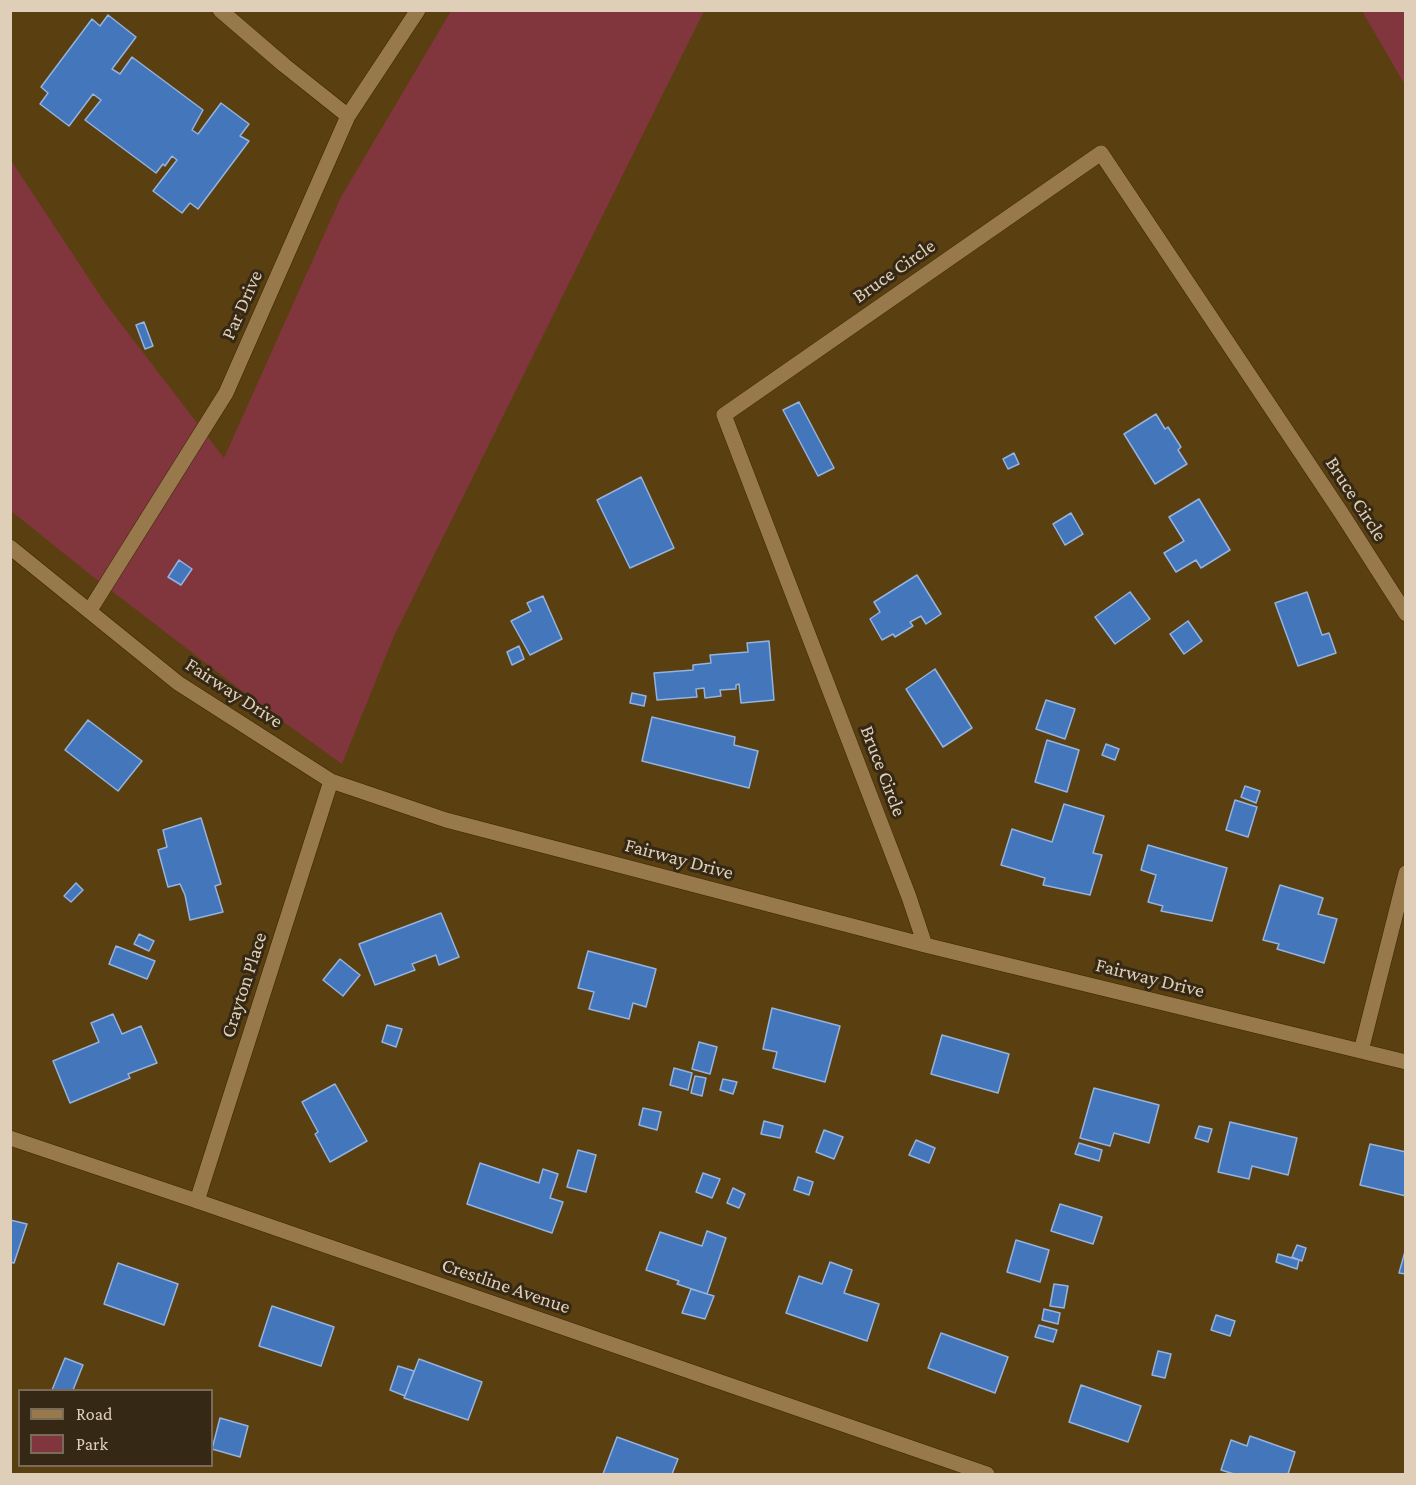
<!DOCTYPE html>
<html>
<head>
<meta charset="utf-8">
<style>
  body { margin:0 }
  #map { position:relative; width:1416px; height:1485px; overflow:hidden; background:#5a3f10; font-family:"Crimson Pro",serif }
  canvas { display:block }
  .frame { position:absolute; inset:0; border:12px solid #dfcfb8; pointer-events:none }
  .legend { position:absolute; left:18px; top:1389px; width:195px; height:78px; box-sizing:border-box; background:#352916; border:2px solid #796b57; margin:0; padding:8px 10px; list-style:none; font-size:18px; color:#dfcfb8 }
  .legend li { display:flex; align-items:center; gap:12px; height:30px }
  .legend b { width:30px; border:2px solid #796b57 }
</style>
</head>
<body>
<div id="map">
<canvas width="1416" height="1485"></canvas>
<div class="frame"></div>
<ul class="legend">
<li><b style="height:8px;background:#97794c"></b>Road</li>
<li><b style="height:16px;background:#81363d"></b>Park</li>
</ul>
</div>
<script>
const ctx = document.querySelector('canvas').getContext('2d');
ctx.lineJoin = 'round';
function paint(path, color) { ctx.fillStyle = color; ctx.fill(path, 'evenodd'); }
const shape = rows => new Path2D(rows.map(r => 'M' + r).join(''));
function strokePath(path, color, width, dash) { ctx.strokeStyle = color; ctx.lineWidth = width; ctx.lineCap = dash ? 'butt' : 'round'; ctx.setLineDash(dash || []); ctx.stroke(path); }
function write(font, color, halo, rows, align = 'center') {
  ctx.font = font + ' "Crimson Pro",serif'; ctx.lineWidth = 6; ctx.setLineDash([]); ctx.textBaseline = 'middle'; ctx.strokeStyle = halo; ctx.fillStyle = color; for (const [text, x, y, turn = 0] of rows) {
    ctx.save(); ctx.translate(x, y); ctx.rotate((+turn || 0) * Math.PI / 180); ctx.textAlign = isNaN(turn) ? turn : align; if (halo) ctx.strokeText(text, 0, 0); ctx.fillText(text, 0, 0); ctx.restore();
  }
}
paint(shape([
  [451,11,704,11,394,636,342,764,267,710,87,572,11,511,10,159,105,303,224,458,341,197],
  [1362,11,1405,11,1405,85]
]), '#81363d');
const building = shape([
  [108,15,136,37,112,69,120,74,132,57,203,110,192,130,198,134,221,103,249,124,240,136,249,141,198,209,190,203,182,213,153,191,177,160,172,156,165,166,163,164,156,173,85,120,101,100,93,94,69,126,40,104,48,93,41,87,92,19,100,26,108,15],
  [144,322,153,346,145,349,136,325,144,322],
  [799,402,834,468,818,476,783,410,799,402],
  [1156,414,1165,429,1168,427,1181,447,1178,450,1187,464,1155,484,1124,434,1156,414],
  [1014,453,1019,464,1008,469,1003,459,1014,453],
  [641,477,674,548,630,568,597,500,641,477],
  [1199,499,1230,550,1201,568,1196,560,1176,572,1164,553,1184,541,1169,517,1199,499],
  [1071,513,1083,534,1065,545,1053,524,1071,513],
  [179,560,192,569,181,585,168,577,179,560],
  [917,575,941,614,926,624,921,616,910,622,913,626,895,637,893,634,882,640,870,619,880,612,874,602,917,575],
  [1130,592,1150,619,1115,644,1095,617,1130,592],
  [1307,592,1322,635,1329,633,1336,653,1298,666,1275,603,1307,592],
  [543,596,562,639,530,655,511,621,531,611,527,603,543,596],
  [1188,621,1202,641,1184,654,1170,634,1188,621],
  [769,641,774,700,741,703,739,684,736,685,736,689,720,690,721,696,705,698,704,688,696,689,697,697,657,700,654,673,693,670,693,665,711,663,710,655,748,652,747,643,769,641],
  [519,646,524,659,512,665,507,652,519,646],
  [935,669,972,728,943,747,906,689,935,669],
  [632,693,646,696,644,706,630,703,632,693],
  [1046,700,1075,709,1065,739,1036,729,1046,700],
  [652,717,735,737,734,745,758,751,749,788,642,761,652,717],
  [88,720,142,761,118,791,65,750,88,720],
  [1047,740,1079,750,1067,792,1035,782,1047,740],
  [1106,744,1119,749,1115,760,1102,755,1106,744],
  [1245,786,1260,791,1256,803,1241,797,1245,786],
  [1235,800,1257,807,1248,837,1226,830,1235,800],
  [1064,804,1104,816,1093,853,1102,855,1090,895,1043,885,1045,878,1001,865,1012,829,1052,842,1064,804],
  [201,818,221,884,215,886,223,912,190,920,185,895,180,884,168,887,158,850,167,847,163,830,201,818],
  [1148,845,1227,868,1212,921,1161,911,1163,906,1148,902,1156,875,1141,870,1148,845],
  [76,883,83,890,71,902,64,896,76,883],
  [1280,885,1323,898,1318,914,1337,919,1324,963,1277,949,1279,944,1263,940,1280,885],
  [441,913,459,957,439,965,436,955,412,964,415,970,375,985,359,944,441,913],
  [139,934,154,941,149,951,134,944,139,934],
  [116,946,155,961,147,979,109,964,116,946],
  [588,951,656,969,646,1007,633,1003,629,1019,589,1009,594,992,578,988,588,951],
  [340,959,360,975,343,996,323,980,340,959],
  [772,1008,840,1026,825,1082,773,1068,777,1052,763,1049,772,1008],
  [113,1014,122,1034,141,1026,157,1063,128,1074,130,1078,70,1103,53,1061,99,1042,91,1023,113,1014],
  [387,1025,402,1029,396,1047,382,1042,387,1025],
  [942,1035,1009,1054,998,1093,931,1074,942,1035],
  [699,1042,717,1047,710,1074,692,1069,699,1042],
  [674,1068,692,1073,688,1090,670,1085,674,1068],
  [695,1076,706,1078,702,1096,691,1093,695,1076],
  [723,1079,737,1082,733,1094,720,1090,723,1079],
  [335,1084,367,1141,330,1162,315,1134,318,1132,302,1102,335,1084],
  [1094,1088,1159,1105,1149,1143,1114,1133,1110,1146,1080,1138,1094,1088],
  [643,1108,661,1112,657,1130,639,1125,643,1108],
  [764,1121,783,1126,780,1138,761,1134,764,1121],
  [1230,1122,1297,1138,1288,1175,1252,1166,1249,1179,1218,1172,1230,1122],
  [1199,1126,1212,1129,1208,1142,1195,1138,1199,1126],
  [824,1130,843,1137,834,1159,816,1152,824,1130],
  [916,1140,935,1148,929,1163,909,1155,916,1140],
  [1079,1143,1102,1150,1099,1161,1075,1154,1079,1143],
  [1370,1144,1406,1152,1406,1196,1360,1185,1370,1144],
  [578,1150,596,1155,586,1192,567,1187,578,1150],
  [480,1163,539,1183,543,1169,558,1174,550,1198,563,1202,552,1233,467,1204,480,1163],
  [703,1173,720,1179,712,1198,696,1192,703,1173],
  [798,1177,813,1182,809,1195,794,1190,798,1177],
  [733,1188,745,1194,739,1208,727,1203,733,1188],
  [1060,1204,1102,1217,1093,1244,1051,1231,1060,1204],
  [10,1220,27,1224,14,1263,10,1262,10,1220],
  [707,1231,726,1238,707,1294,677,1284,679,1281,646,1270,660,1232,702,1246,707,1231],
  [1016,1240,1049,1250,1040,1282,1007,1272,1016,1240],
  [1297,1245,1306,1248,1302,1261,1292,1257,1297,1245],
  [1406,1248,1406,1274,1399,1273,1406,1248],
  [1278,1254,1299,1260,1297,1269,1276,1262,1278,1254],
  [830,1262,852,1270,844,1293,879,1304,867,1341,786,1313,799,1276,822,1284,830,1262],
  [118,1263,178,1284,164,1325,104,1304,118,1263],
  [1054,1284,1068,1286,1064,1308,1050,1306,1054,1284],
  [691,1289,714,1296,705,1319,682,1313,691,1289],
  [272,1306,334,1327,321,1366,259,1346,272,1306],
  [1044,1309,1060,1313,1058,1324,1042,1320,1044,1309],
  [1216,1315,1235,1321,1230,1336,1211,1330,1216,1315],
  [1039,1325,1057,1330,1053,1342,1035,1337,1039,1325],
  [941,1333,1008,1357,995,1393,928,1368,941,1333],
  [1158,1351,1171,1354,1165,1378,1152,1375,1158,1351],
  [65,1358,83,1365,73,1390,52,1390,65,1358],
  [419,1359,482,1382,468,1420,404,1398,419,1359],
  [398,1366,414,1371,405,1396,390,1390,398,1366],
  [1081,1385,1141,1406,1128,1442,1069,1422,1081,1385],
  [220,1418,248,1426,240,1457,212,1449,220,1418],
  [1250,1436,1295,1452,1288,1474,1234,1474,1221,1470,1231,1440,1247,1446,1250,1436],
  [617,1437,678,1459,672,1474,603,1474,617,1437]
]);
paint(building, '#4476bb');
strokePath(building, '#94b3df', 1.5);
const minor = shape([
  [220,10,284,65,348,116],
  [10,547,178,683,331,781,446,820,925,945,1406,1062],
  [90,610,226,393,348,116,418,10],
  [925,945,909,897,724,415,1101,153,1342,514,1406,614],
  [1361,1051,1406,873],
  [10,1138,197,1201,987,1474],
  [197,1201,331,781]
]);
strokePath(minor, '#3b2603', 16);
strokePath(minor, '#97794c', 15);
write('20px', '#dfcfb8', '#352916', [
  ["Bruce Circle",894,271,-35],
  ["Par Drive",242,305,-66],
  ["Bruce Circle",1356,499,57],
  ["Fairway Drive",234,693,33],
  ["Bruce Circle",883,771,69],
  ["Fairway Drive",679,859,15],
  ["Fairway Drive",1150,978,14],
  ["Crayton Place",244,985,-72],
  ["Crestline Avenue",506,1286,19]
]);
</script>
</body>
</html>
